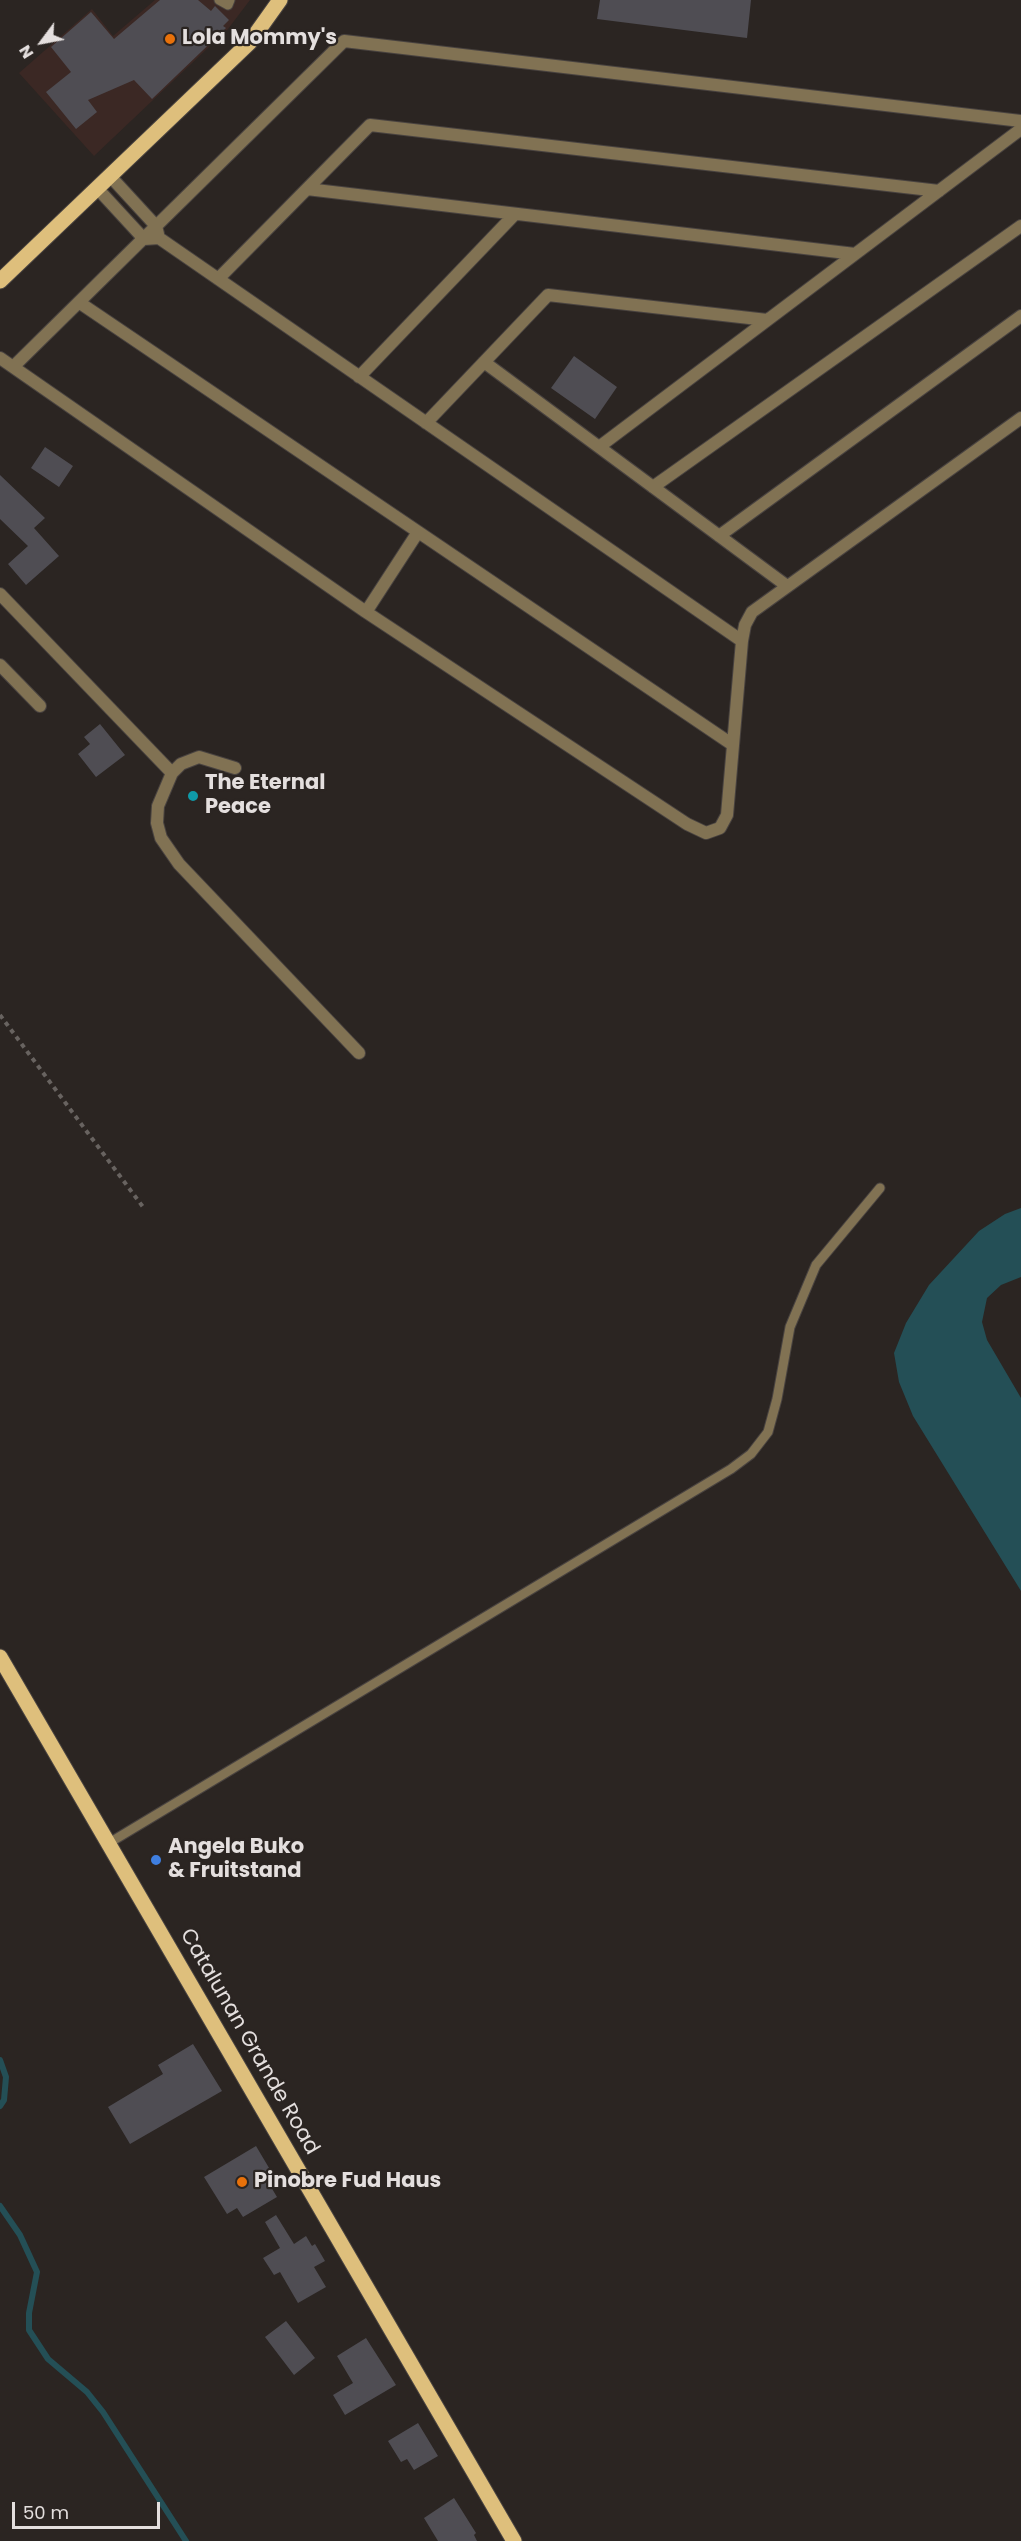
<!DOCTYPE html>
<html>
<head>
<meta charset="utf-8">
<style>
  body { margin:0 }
  #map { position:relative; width:1021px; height:2541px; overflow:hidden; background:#2b2522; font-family:Poppins,sans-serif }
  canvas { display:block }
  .north { position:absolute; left:12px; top:12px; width:60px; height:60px; -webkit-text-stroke:4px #2b2522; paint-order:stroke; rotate:238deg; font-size:16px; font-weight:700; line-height:24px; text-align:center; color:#e4dfde }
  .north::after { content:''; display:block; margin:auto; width:21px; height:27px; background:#e4dfde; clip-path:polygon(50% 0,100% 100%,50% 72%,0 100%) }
  .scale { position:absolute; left:12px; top:2502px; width:148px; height:27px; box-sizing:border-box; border:3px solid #e4dfde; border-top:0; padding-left:8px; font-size:18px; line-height:21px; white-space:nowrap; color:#e4dfde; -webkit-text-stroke:4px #2b2522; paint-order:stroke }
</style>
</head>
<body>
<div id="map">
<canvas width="1021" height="2541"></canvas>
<div class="north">N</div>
<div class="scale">50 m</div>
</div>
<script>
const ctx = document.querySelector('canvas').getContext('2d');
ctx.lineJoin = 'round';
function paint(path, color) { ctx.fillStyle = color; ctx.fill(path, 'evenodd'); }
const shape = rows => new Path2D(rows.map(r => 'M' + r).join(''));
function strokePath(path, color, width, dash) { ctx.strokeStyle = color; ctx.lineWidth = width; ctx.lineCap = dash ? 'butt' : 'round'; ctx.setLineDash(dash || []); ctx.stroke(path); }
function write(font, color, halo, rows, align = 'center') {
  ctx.font = font + ' Poppins,sans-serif'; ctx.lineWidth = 4.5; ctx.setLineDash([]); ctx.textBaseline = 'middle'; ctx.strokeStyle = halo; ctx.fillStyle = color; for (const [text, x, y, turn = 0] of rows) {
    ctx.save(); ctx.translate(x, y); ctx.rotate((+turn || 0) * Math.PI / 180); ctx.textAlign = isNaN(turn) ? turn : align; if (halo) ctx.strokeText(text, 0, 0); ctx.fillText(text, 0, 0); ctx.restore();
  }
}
paint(shape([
  [155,0,250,0,228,29,94,156,19,73,92,9,113,36]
]), '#3b2824');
paint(shape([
  [1021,1208,1021,1277,1001,1285,987,1298,982,1322,987,1340,1021,1398,1021,1591,913,1416,899,1382,894,1353,906,1323,929,1285,979,1231,1005,1214]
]), '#244f56');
strokePath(shape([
  [0,2060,6,2077,4,2100,0,2106],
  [0,2206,20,2235,37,2272,29,2313,29,2330,48,2359,87,2392,103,2412,186,2541]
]), '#244f56', 6);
paint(shape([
  [160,0,198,0,211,11,215,6,229,20,223,26,226,28,152,99,134,80,88,100,97,112,76,129,46,92,71,72,51,47,91,12,114,39],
  [600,0,751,0,747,38,597,19],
  [574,356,617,387,595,419,551,388],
  [45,447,73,466,59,487,31,468],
  [0,475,45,518,34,528,59,556,26,585,8,564,28,546,0,519],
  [100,724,125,755,96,777,78,754,90,744,84,737],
  [193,2044,222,2091,130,2144,108,2107,163,2074,158,2065],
  [256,2146,278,2183,271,2187,277,2197,243,2217,237,2208,227,2214,204,2177],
  [276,2215,294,2244,306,2236,312,2246,315,2244,325,2261,314,2267,326,2287,298,2303,280,2272,274,2275,263,2258,280,2248,265,2222],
  [286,2321,315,2358,294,2375,265,2337],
  [366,2338,396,2385,345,2415,333,2395,353,2383,337,2356],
  [418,2423,438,2456,414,2470,407,2459,401,2462,388,2441],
  [454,2498,476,2533,474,2535,477,2541,438,2541,424,2518]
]), '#4f4d53');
const service = shape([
  [219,0,228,5,230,0],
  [109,1843,731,1469,751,1454,768,1432,777,1399,790,1327,816,1265,880,1188]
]);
const minor = shape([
  [110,176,156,226,158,234],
  [97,188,144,239,159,238,742,641],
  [307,189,855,254],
  [218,279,370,125,939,191],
  [80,303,733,745],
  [0,358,366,612,687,824,706,833,720,828,727,815,742,641,745,625,752,612,1021,418],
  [484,362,787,586],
  [13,367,344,41,1021,121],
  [359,377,515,214],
  [426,423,548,295,767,320],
  [599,447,1021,129],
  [653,487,1021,226],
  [719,536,1021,316],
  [0,594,172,773],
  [366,612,418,532],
  [0,665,40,706],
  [235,768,199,757,181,764,172,773,158,806,157,823,161,838,179,864,359,1053]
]);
const primary = shape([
  [0,281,250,42,280,0],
  [0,1657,514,2541]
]);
strokePath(service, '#494340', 11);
strokePath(minor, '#494340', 14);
strokePath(primary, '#494340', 17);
strokePath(shape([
  [0,1015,143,1207]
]), '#686360', 4, [4.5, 4.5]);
strokePath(service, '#817253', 9);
strokePath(minor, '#817253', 12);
strokePath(primary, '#debf7c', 15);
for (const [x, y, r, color] of [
  [170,39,6,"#e8710a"],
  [193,796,6,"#0f9aa8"],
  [156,1860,6,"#3f7fe0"],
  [242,2182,6,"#e8710a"]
]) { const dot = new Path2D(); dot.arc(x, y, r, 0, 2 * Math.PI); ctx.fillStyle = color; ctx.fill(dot); strokePath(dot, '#2b2522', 2); }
write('bold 21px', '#e4dfde', '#2b2522', [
  ["Lola Mommy's",182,39],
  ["The Eternal",205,784],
  ["Peace",205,808],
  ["Angela Buko",168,1848],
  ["& Fruitstand",168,1872],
  ["Pinobre Fud Haus",254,2182]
], 'left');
write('21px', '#e4dfde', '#2b2522', [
  ["Catalunan Grande Road",249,2042,60]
]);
</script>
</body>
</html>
